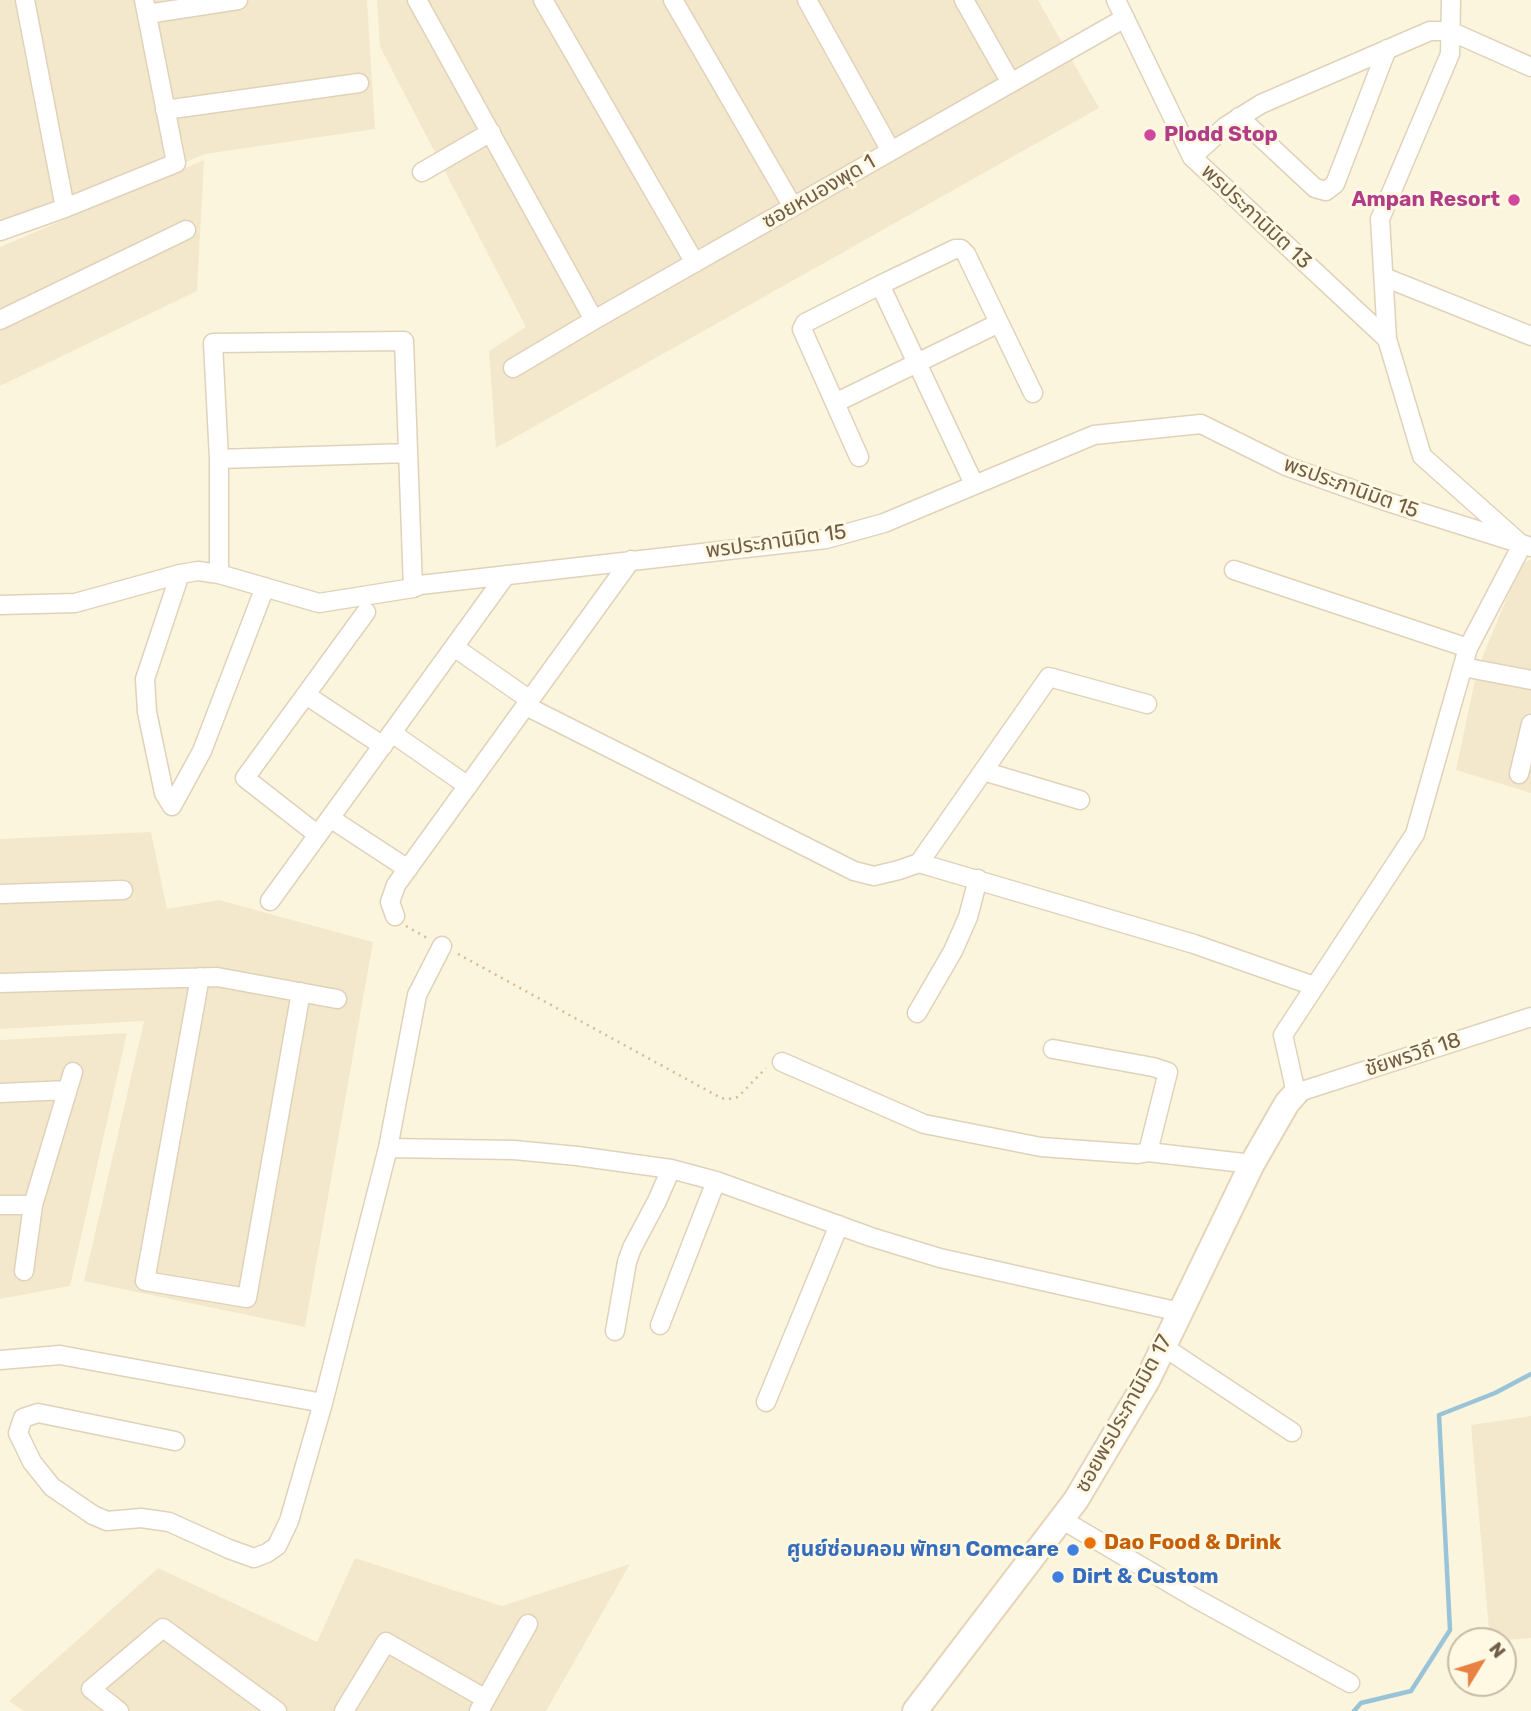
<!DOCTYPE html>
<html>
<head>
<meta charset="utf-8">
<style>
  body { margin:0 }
  #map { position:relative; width:1531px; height:1711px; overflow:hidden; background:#fcf5de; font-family:Rubik,sans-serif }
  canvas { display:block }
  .north { position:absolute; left:1447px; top:1627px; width:70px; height:70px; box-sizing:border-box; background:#fff9e4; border:2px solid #c6bba5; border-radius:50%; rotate:52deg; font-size:19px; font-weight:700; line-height:28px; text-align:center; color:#715d46 }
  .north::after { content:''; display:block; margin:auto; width:24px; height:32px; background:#e88141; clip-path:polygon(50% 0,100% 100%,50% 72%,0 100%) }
</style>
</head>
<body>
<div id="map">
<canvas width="1531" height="1711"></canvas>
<div class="north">N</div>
</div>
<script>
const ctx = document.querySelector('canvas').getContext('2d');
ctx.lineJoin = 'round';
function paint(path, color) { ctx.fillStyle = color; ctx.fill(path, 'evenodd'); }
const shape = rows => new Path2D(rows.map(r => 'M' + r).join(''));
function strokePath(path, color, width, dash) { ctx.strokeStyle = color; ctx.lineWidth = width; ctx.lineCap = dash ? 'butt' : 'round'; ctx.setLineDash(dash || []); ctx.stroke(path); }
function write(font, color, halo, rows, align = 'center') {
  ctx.font = font + ' Rubik,"Noto Sans Thai",sans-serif'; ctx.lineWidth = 6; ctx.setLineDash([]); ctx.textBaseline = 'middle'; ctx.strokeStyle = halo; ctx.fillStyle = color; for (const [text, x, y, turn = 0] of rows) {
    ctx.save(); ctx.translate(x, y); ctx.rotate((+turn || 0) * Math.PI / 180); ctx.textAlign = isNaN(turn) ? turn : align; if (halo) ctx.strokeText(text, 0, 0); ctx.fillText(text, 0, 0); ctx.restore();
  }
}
paint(shape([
  [0,0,367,0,375,129,205,154,0,239],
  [377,0,1038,0,1099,108,496,448,489,351,526,327,380,47],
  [204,160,197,291,0,386,0,247],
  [1531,559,1531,793,1456,770,1477,670,1521,564],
  [151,832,167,909,219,900,373,942,305,1327,84,1281,144,1021,0,1029,0,839],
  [127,1033,70,1286,0,1299,0,1040],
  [1531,1416,1531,1638,1490,1641,1471,1425],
  [355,1558,502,1606,630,1564,546,1711,24,1711,9,1701,158,1568,317,1642]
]), '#f4e8cc');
strokePath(shape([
  [1354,1711,1361,1703,1411,1691,1450,1630,1439,1415,1495,1393,1531,1374]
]), '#99c3d7', 4.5);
const street = shape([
  [25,0,65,208],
  [417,0,594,320],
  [543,0,695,263],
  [673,0,793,207],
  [807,0,891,151],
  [964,0,1011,83],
  [1116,0,1192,157,1387,339],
  [1451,0,1450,54,1380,219,1387,339,1422,456,1522,545,1468,648,1415,834,1283,1035,1296,1093,1531,1017],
  [147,14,238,0],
  [165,110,359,83],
  [1239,117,1315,188,1326,191,1335,184,1387,49],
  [1192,157,1226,126,1261,104,1430,31,1450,31,1531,67],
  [422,172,491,132],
  [0,231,65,208,176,163,144,0],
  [1384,277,1531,336],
  [0,320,186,230],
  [513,368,594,320,1125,18],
  [835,403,999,323],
  [859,457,802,329,805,323,884,283],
  [219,459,408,453],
  [974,484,883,291,884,283,955,249,961,249,966,254,1033,393],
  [1234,570,1468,648],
  [180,574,145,679,147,712,164,793,172,806,202,751,265,587],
  [219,574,219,459,213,343,404,341,413,588],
  [0,605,75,603,180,574,198,571,219,574,319,603,413,588,420,585,826,539,884,523,1094,435,1201,424,1286,466,1388,502,1531,547],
  [454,647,530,700],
  [1463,667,1531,680],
  [306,695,383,746],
  [526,706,854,871,874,876,899,870,919,863,1049,677,1147,704],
  [392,733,468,786],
  [983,771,1080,800],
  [1519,774,1531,724],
  [330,818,408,869],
  [318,835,245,778,366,612],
  [919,863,1194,944,1314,986],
  [0,894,123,890],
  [270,901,506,575],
  [395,916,390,902,396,885,631,560],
  [200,977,145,1281,247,1298,301,992],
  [0,983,217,977,337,999],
  [917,1013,953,951,968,917,978,879],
  [1053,1049,1153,1067,1168,1072,1148,1152],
  [782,1062,924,1124,1041,1147,1138,1154,1148,1152,1252,1164],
  [0,1093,67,1090],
  [388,1148,514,1150,577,1156,671,1169,716,1181,871,1237,940,1258,1180,1312],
  [0,1205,33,1205],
  [24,1271,33,1205,73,1072],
  [660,1325,716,1181],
  [615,1331,627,1262,632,1248,657,1201,671,1169],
  [1164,1347,1292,1432],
  [0,1360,60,1355,323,1403],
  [766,1402,839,1225],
  [175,1441,38,1413,23,1418,18,1433,32,1462,52,1487,93,1515,107,1521,141,1518,169,1522,229,1549,254,1558,267,1553,277,1546,289,1521,323,1403,388,1148,417,995,442,946],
  [1061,1519,1195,1598,1350,1683],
  [119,1711,91,1689,163,1628,277,1711],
  [344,1711,386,1642,486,1699],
  [479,1711,528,1624]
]);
const secondary = shape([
  [915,1711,1076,1500,1148,1379,1252,1164,1287,1103,1296,1093]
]);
strokePath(street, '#e0d2ba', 21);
strokePath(secondary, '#e5d4b8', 28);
strokePath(shape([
  [406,926,427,938],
  [458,954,721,1098,729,1099,738,1097,766,1068]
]), '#d6ba99', 2.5, [2, 5]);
strokePath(street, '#fff', 18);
strokePath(secondary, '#fff', 24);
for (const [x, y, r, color] of [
  [1150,135,7,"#d1479c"],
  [1514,200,7,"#d1479c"],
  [1090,1543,7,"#e8710a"],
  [1073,1550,7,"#3f7fe0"],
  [1058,1577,7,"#3f7fe0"]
]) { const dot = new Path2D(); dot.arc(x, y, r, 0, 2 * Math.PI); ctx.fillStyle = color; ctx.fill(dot); strokePath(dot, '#fff9e4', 2.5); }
write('bold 21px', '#b23c85', '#fff9e4', [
  ["Plodd Stop",1164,135],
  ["Ampan Resort",1500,200,"right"]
], 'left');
write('21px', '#715d46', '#fff9e4', [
  ["ซอยหนองพุด 1",819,192,-30],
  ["พรประภานิมิต 13",1256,217,43],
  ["พรประภานิมิต 15",1351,488,20],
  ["พรประภานิมิต 15",776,542,-8],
  ["ชัยพรวิถี 18",1413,1055,-18],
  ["ซอยพรประภานิมิต 17",1124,1414,-61]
]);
write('bold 21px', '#c56008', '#fff9e4', [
  ["Dao Food & Drink",1104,1543]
], 'left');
write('bold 21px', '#366cbe', '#fff9e4', [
  ["ศูนย์ซ่อมคอม พัทยา Comcare",1059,1550],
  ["Dirt & Custom",1072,1577,"left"]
], 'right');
</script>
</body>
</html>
